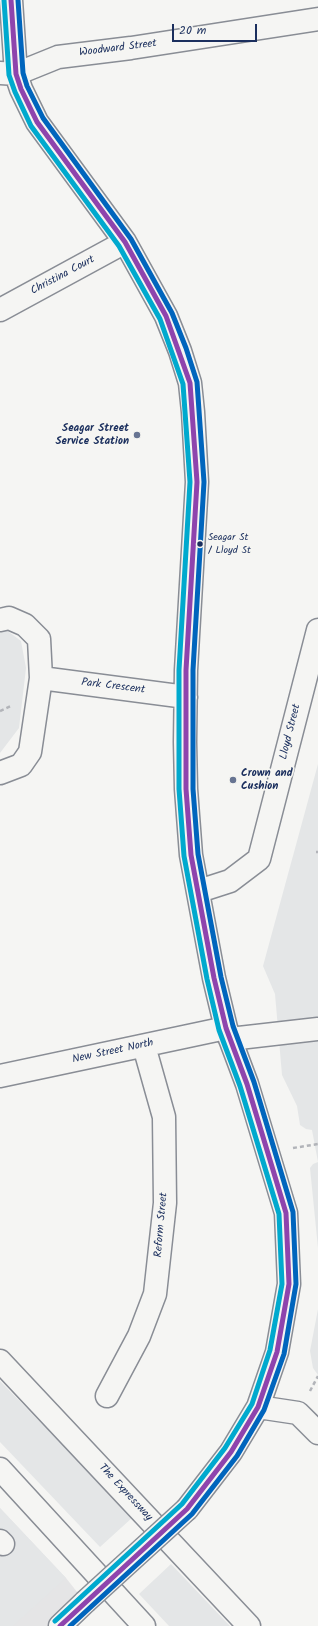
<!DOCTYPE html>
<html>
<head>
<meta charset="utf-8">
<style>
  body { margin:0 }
  #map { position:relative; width:318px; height:1626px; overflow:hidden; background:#f5f5f3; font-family:Kalam,sans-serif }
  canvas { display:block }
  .scale { position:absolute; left:172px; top:24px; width:85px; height:18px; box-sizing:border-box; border:2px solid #1b2f5e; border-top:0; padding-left:5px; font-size:12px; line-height:14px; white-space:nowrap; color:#1b2f5e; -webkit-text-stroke:3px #f6f6f2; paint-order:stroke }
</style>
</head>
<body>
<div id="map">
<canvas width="318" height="1626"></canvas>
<div class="scale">20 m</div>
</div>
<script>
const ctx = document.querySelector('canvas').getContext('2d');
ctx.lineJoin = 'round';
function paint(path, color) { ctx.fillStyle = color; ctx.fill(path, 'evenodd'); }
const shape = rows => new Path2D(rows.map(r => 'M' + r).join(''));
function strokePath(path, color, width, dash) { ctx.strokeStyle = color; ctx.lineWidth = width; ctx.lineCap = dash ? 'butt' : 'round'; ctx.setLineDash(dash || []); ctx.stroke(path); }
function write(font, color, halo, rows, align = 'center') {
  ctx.font = font + ' Kalam,sans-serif'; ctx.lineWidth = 3.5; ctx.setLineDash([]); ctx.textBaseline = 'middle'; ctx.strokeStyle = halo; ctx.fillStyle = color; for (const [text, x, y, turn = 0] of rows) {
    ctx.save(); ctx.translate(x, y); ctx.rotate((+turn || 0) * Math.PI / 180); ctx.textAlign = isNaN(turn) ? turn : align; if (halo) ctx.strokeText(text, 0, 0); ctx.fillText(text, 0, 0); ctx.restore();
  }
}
paint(shape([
  [0,1508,66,1578,85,1602,60,1626,0,1626]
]), '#e5e5e6');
paint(shape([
  [5,629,21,641,26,668,19,728,0,753,0,630],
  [318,764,318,1248,310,1168,313,1164,318,1162,312,1130,306,1129,300,1125,297,1106,282,1075,275,994,263,966],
  [318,1309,318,1375,313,1368,310,1351],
  [0,1381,133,1517,100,1547,0,1442],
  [0,1508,66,1578,13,1626,0,1626,0,1559,1,1554,15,1545,0,1528],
  [171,1564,230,1626,169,1626,139,1594]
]), '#e4e6e7');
const minor = shape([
  [11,0,16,74,21,89,37,122,125,242,166,316,180,351,190,383,193,412,197,482,186,670,185,742,186,789,191,855,214,978,226,1028,247,1084,286,1213,289,1284,277,1352,258,1407,231,1452,187,1509],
  [0,73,16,74,58,57,131,48,318,19],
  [0,310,125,242],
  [0,620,9,618,25,625,39,639,41,678,30,752,21,765,0,773],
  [41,678,186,697],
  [199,891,230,881,259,859,318,630],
  [230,1039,318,1029],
  [0,1076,226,1028],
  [107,1396,139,1336,155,1294,165,1203,164,1117,144,1046],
  [258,1407,298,1413,318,1433],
  [0,1541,3,1544],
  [60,1626,85,1602]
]);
const highway = shape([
  [0,1361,249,1626],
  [0,1469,144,1626]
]);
strokePath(minor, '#898d95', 25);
strokePath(highway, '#898d95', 25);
strokePath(shape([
  [0,711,11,706],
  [316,852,318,852],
  [293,1148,318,1144],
  [310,1391,318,1376]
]), '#b2b4b9', 2.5, [4, 3]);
strokePath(minor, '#f5f5f3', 22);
strokePath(highway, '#f5f5f3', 22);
const minorBridge = shape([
  [85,1602,187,1509]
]);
strokePath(minorBridge, '#898d95', 25, []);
strokePath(minorBridge, '#f5f5f3', 22);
strokePath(shape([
  [11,0,16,74,21,89,37,122,125,242,166,316,190,383,197,482,186,670,186,789,191,855,214,978,226,1028,247,1084,286,1213,289,1284,277,1352,258,1407,231,1452,187,1509,60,1626]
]), '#8e44ad', 5);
strokePath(shape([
  [4,0,9,75,15,92,31,126,119,246,160,319,183,384,190,482,179,670,179,789,184,856,207,979,219,1030,240,1086,279,1214,282,1284,270,1350,252,1404,225,1448,182,1504,55,1621]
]), '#00a9ce', 5);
strokePath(shape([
  [18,0,23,73,27,86,43,118,131,239,172,313,186,348,197,382,204,482,193,670,193,789,198,854,221,977,233,1026,254,1082,293,1212,296,1284,284,1354,264,1410,237,1456,192,1514,70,1626]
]), '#0065bd', 5);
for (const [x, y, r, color] of [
  [137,435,4,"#677492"],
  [200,544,3.5,"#1b2f5e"],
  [233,780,4,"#677492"]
]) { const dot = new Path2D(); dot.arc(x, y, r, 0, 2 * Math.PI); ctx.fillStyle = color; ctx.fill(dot); strokePath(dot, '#f6f6f2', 1.5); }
write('10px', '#1b2f5e', '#f6f6f2', [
  ["Seagar St",208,538],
  ["/ Lloyd St",208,551]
], 'left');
write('11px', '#1b2f5e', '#f6f6f2', [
  ["Woodward Street",118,49,-7],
  ["Christina Court",63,276,-28],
  ["Park Crescent",113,687,7],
  ["Lloyd Street",291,732,-76],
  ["New Street North",113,1052,-12],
  ["Reform Street",162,1225,-85],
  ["The Expressway",125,1493,47]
]);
write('bold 11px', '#1b2f5e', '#f6f6f2', [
  ["Seagar Street",129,429],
  ["Service Station",129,442],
  ["Crown and",241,774,"left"],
  ["Cushion",241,787,"left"]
], 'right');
</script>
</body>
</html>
